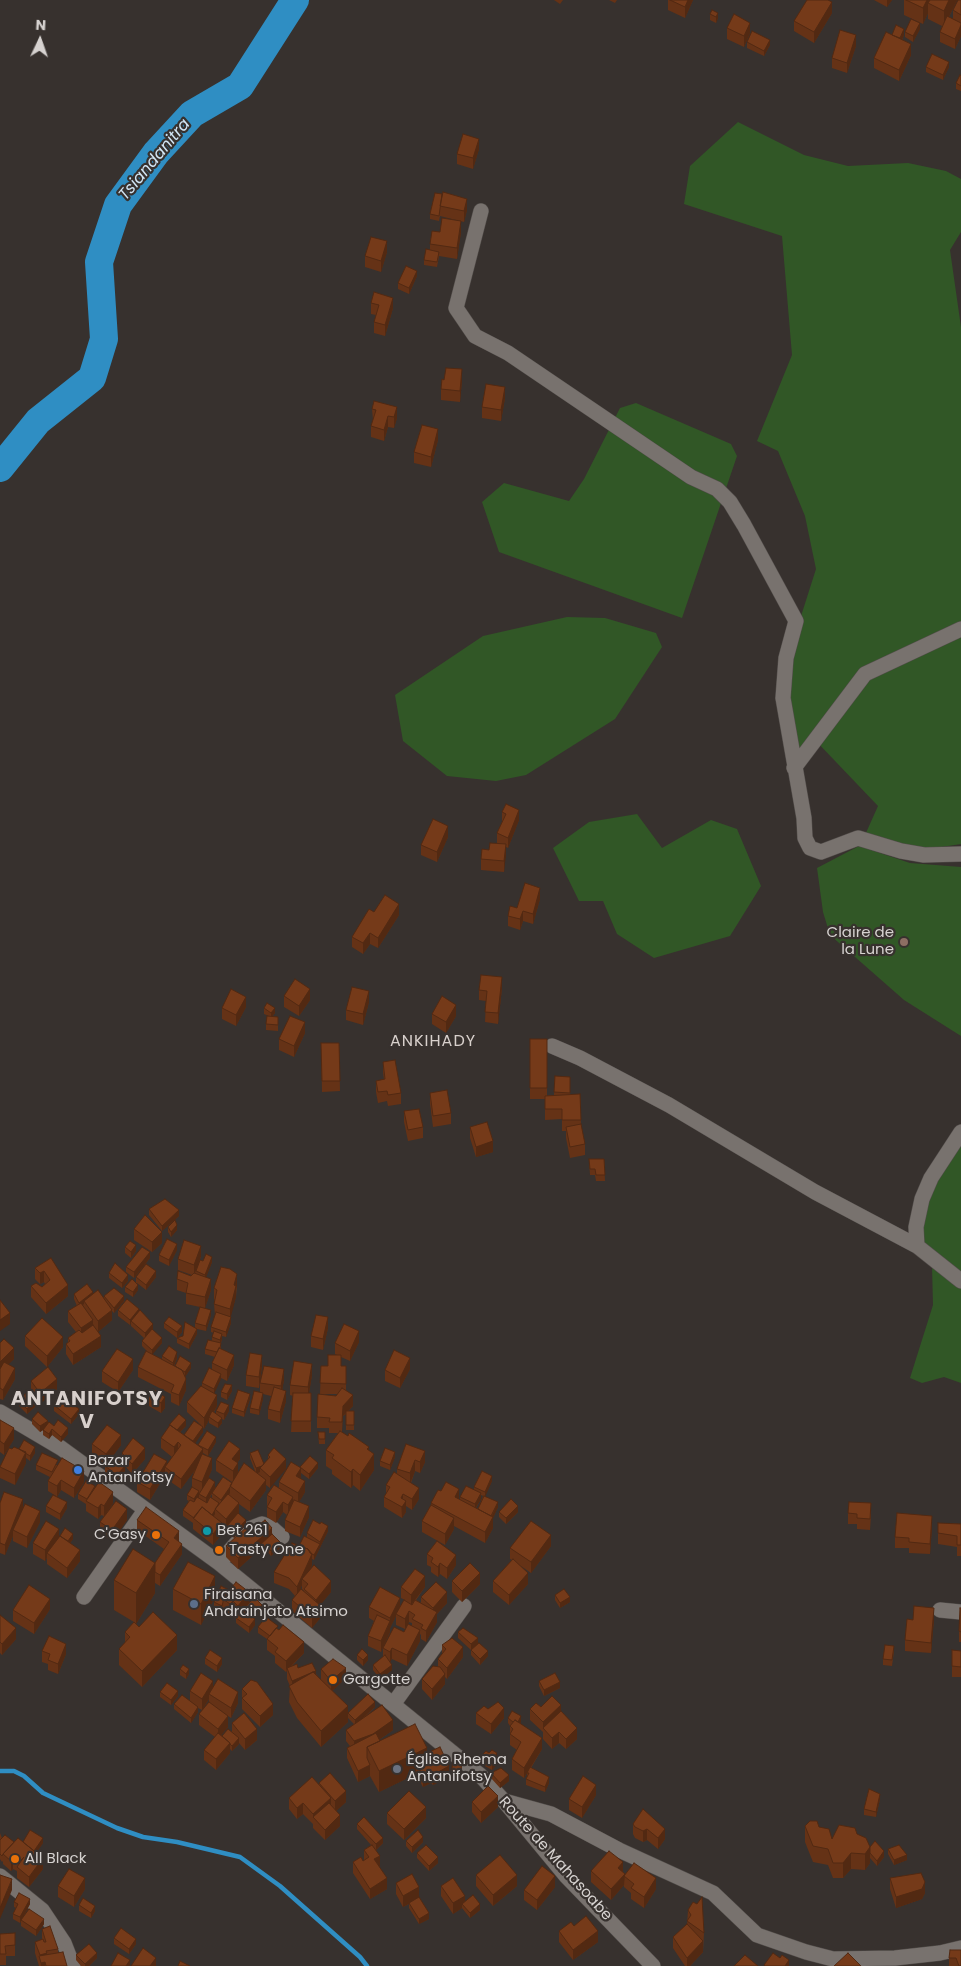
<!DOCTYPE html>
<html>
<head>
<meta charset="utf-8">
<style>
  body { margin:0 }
  #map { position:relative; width:961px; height:1966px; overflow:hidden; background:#37312e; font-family:Poppins,sans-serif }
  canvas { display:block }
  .north { position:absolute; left:15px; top:15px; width:50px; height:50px; -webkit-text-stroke:4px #37312e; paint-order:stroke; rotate:3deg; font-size:14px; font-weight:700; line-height:20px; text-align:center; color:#d6d2d0 }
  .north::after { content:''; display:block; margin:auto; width:18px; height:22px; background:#d6d2d0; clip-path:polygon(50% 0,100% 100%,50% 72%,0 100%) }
</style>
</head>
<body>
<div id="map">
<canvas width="961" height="1966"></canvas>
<div class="north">N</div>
</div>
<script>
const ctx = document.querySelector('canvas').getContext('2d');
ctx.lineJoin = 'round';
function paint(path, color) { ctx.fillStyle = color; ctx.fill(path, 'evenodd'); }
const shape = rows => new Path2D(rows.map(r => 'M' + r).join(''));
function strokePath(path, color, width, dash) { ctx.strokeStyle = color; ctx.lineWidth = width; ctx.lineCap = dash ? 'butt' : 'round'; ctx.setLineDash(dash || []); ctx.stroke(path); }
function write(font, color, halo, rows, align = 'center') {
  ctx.font = font + ' Poppins,sans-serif'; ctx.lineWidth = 4.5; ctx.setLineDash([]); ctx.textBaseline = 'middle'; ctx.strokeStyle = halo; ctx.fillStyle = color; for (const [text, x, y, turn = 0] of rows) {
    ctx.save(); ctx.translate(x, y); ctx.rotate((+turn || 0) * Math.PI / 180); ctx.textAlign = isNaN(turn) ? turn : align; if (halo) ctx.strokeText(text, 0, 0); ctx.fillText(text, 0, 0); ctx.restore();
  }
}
paint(shape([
  [738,122,804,155,848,166,908,163,946,171,961,179,961,232,950,250,961,327,961,844,929,849,918,849,865,835,878,806,815,740,794,761,789,715,794,638,816,569,805,516,778,451,757,441,792,355,782,236,684,204,690,166],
  [636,403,731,444,737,456,682,618,499,552,482,502,504,483,569,501,584,479,620,408],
  [567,617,605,618,656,633,662,647,615,719,526,775,496,781,447,776,403,741,395,695,483,636],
  [637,814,662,848,711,820,737,829,761,886,730,936,654,958,617,934,603,901,579,901,553,848,589,822],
  [859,846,910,863,961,867,961,1036,904,1000,830,935,823,912,817,868],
  [961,1144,961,1383,944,1377,922,1383,910,1378,933,1305,932,1266,918,1228,927,1193]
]), '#315726');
strokePath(shape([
  [0,1771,14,1771,24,1776,43,1793,117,1828,143,1837,177,1842,240,1857,280,1886,360,1957,367,1966]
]), '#2f8ec3', 4.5);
strokePath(shape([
  [0,468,38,421,92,378,104,339,99,262,118,205,156,153,192,114,240,86,295,0]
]), '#2f8ec3', 28);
const minor = shape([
  [481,211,456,308,475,336,508,353,691,477,717,489,730,502,744,525,796,621,786,658,783,698,804,818,805,838,810,848,821,852,858,838,901,851,924,855,961,854],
  [794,768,865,674,961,629],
  [552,1046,580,1058,669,1105,815,1192,917,1246,961,1281],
  [917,1246,916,1227,922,1199,931,1178,961,1132],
  [0,1412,61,1448,219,1563,480,1775,504,1801,566,1876,653,1966],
  [219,1563,249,1529,262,1524,272,1528,282,1537],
  [84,1597,145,1510],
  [940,1610,961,1612],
  [394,1703,464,1606],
  [504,1801,551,1814,619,1850,713,1893,757,1935,806,1952,833,1959,895,1958,940,1953,961,1948],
  [0,1876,42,1910,64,1943,73,1966]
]);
strokePath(minor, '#524d4a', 16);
strokePath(minor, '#78726e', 15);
paint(shape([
  [554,0,563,0,560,4],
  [609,0,617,0,615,3],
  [668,0,693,0,685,18,668,10],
  [874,0,892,0,887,7],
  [904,0,957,0,949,17,953,19,953,10,961,0,961,36,955,49,940,42,940,32,942,26,928,19,928,13,923,24,904,15],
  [832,13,814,43,794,31,794,21],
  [710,14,718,18,716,23,710,20],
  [727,28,750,33,744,47,727,39],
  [920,29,913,42,905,37,905,32],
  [892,35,904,35,902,40,911,55,899,81,874,68,874,58],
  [747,42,770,45,764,56,747,48],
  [856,46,847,73,832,68,832,58],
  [926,67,949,67,943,80,926,72],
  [961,76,961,91,956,89,956,83],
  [479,149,473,169,457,164,457,154],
  [435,193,467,210,464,222,440,216,439,221,430,219,430,214],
  [440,232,461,232,457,259,439,256,437,267,424,265,424,260,430,250,430,244],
  [387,252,381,272,365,267,365,256],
  [417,276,409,294,398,289,398,283],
  [371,303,393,308,385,336,374,333,374,322,376,315,371,314],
  [462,380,460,402,441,400,441,389],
  [505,398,501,421,482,418,482,407],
  [372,409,397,418,394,428,388,427,384,441,371,437,371,426,373,420],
  [438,440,431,467,414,463,414,452],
  [502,812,519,820,508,848,506,847,504,872,481,870,481,859,497,843,497,833,502,822],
  [448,837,437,862,421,855,421,845],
  [540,899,533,924,523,921,520,930,508,926,508,916],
  [374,912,399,915,378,948,370,944,363,954,352,947,352,937],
  [502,988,498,1024,485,1022,486,1001,479,1000,479,990],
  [284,996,310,1000,299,1016,284,1007],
  [369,1002,363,1025,346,1020,346,1010],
  [246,1007,236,1026,222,1019,222,1008],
  [264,1008,275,1013,272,1017,278,1023,278,1031,266,1030,266,1024,269,1016,264,1014],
  [432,1014,456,1016,446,1033,432,1024],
  [305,1033,294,1057,279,1050,279,1039],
  [530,1039,547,1039,547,1096,554,1095,555,1076,570,1077,570,1095,580,1094,581,1124,585,1144,585,1155,570,1158,566,1138,566,1131,562,1131,562,1119,545,1120,545,1099,530,1099],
  [321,1043,339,1043,340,1091,322,1092],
  [383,1062,401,1093,401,1104,388,1106,387,1101,378,1103,376,1092,376,1081,384,1080,383,1072],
  [430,1093,451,1113,451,1124,433,1127,430,1103],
  [404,1111,423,1127,423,1138,408,1141,404,1122],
  [470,1127,493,1152,476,1157,470,1138],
  [589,1159,604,1159,605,1181,596,1181,595,1175,590,1175],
  [149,1209,179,1216,162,1231,149,1215],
  [168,1227,177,1230,171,1237,168,1232],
  [134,1229,162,1243,152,1252,134,1240],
  [125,1247,136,1251,131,1258,125,1253],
  [177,1250,169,1266,159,1261,159,1255],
  [201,1256,197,1268,203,1261,212,1262,206,1277,211,1290,205,1308,211,1315,206,1331,197,1329,197,1334,189,1349,177,1343,177,1338,183,1336,195,1327,195,1323,200,1307,186,1304,186,1293,177,1290,177,1279,191,1276,192,1275,178,1270,178,1259],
  [51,1258,68,1296,46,1314,31,1297,31,1286,42,1287,45,1284,44,1282,40,1284,35,1279,35,1268],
  [150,1258,134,1278,126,1272,126,1267],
  [109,1273,128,1281,122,1288,109,1278],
  [136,1277,156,1277,146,1290,137,1283,138,1290,133,1297,125,1292,125,1287,136,1283],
  [237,1285,236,1297,230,1317,231,1323,226,1337,222,1336,222,1339,221,1343,221,1349,234,1365,227,1381,221,1378,214,1393,217,1406,214,1412,216,1414,216,1411,229,1411,224,1420,222,1419,222,1423,218,1428,209,1423,209,1420,204,1429,203,1427,203,1432,195,1443,198,1445,216,1442,208,1456,203,1453,203,1454,212,1469,207,1481,215,1488,232,1483,232,1482,216,1471,216,1460,240,1459,237,1463,238,1472,255,1471,250,1458,250,1453,264,1464,268,1460,268,1455,274,1448,270,1488,266,1485,266,1490,250,1512,239,1504,239,1514,246,1525,234,1538,227,1531,227,1528,226,1529,222,1526,222,1534,213,1545,193,1529,193,1523,183,1516,183,1510,189,1501,187,1500,187,1495,192,1488,192,1478,194,1471,181,1489,165,1478,165,1475,150,1500,137,1492,137,1482,167,1465,172,1457,161,1448,161,1438,186,1426,180,1432,184,1435,201,1425,187,1412,187,1402,202,1386,202,1383,212,1369,212,1363,215,1357,205,1354,205,1349,212,1341,212,1337,214,1333,211,1332,211,1327,215,1315,214,1304,215,1300,214,1299,214,1288],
  [212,1494,212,1498,215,1501,206,1503],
  [93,1293,104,1299,104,1296,124,1301,114,1313,112,1311,112,1320,98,1332,93,1325,101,1347,73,1365,66,1354,66,1344,68,1343,68,1338,76,1332,68,1322,68,1311,77,1306,74,1299,74,1294],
  [118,1310,139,1311,153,1329,153,1330,162,1343,152,1354,162,1359,162,1356,177,1358,174,1366,191,1368,185,1377,186,1390,179,1406,171,1402,171,1394,138,1377,138,1367,147,1351,142,1346,142,1341,144,1338,131,1326,131,1323,130,1325,118,1316],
  [164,1323,182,1332,177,1338,164,1328],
  [328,1328,323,1350,311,1347,311,1336],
  [25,1336,63,1347,47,1367,25,1346],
  [359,1342,350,1361,341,1357,341,1366,346,1366,346,1390,353,1406,348,1411,354,1411,354,1430,346,1430,346,1414,343,1416,342,1432,369,1451,374,1470,360,1491,353,1485,351,1488,332,1474,332,1470,326,1466,326,1450,338,1433,329,1433,329,1428,317,1428,317,1417,338,1394,320,1394,321,1366,328,1366,337,1355,335,1354,335,1343],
  [0,1343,14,1359,8,1364,15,1379,3,1400,0,1399],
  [262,1366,259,1388,246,1386,246,1375],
  [410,1369,400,1388,385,1381,385,1370],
  [133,1370,118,1392,102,1382,102,1371],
  [312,1375,309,1393,311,1393,311,1432,291,1432,293,1396,290,1395,290,1385],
  [284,1380,282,1390,286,1401,280,1423,268,1419,268,1409,271,1396,263,1394,263,1399,259,1415,250,1413,250,1408,260,1393,260,1383],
  [31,1381,57,1389,40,1404,31,1392],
  [232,1391,227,1400,221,1397,221,1392],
  [149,1395,165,1397,165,1408,161,1413,149,1406],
  [250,1399,244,1417,232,1413,232,1408],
  [19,1401,36,1406,27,1414,19,1406],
  [54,1405,79,1414,71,1424,54,1411],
  [32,1419,48,1423,68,1434,61,1442,52,1435,49,1439,43,1435,43,1430,40,1432,32,1424],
  [0,1420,14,1439,4,1455,0,1452],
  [318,1432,325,1432,325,1444,319,1444],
  [92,1444,121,1445,106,1465,92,1455],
  [406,1444,425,1462,420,1473,415,1471,411,1483,419,1499,412,1510,406,1506,406,1512,402,1518,384,1507,384,1497,386,1494,386,1485,397,1474,397,1469],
  [12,1449,19,1449,35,1453,30,1461,26,1458,26,1463,15,1485,0,1478,0,1466],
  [122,1453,145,1459,132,1474,125,1466,125,1471,117,1481,105,1472,105,1466,122,1463],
  [395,1457,390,1470,380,1466,380,1461],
  [36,1465,58,1465,84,1482,74,1498,61,1490,57,1497,67,1508,60,1520,46,1512,46,1506,56,1496,48,1491,48,1481,50,1477,36,1470],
  [300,1467,318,1468,309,1479,301,1473,301,1479,305,1492,299,1502,309,1517,300,1537,285,1531,285,1520,287,1515,283,1512,276,1523,267,1517,267,1495,279,1488,279,1482,300,1468],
  [492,1481,485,1496,498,1507,493,1518,493,1528,485,1543,454,1526,454,1529,445,1545,422,1532,422,1521,431,1505,431,1503,459,1500,460,1500,460,1497,474,1490,474,1487],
  [481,1495,483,1496,478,1509,476,1508,481,1499],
  [95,1487,113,1503,108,1511,127,1520,112,1541,100,1532,100,1522,104,1516,101,1515,98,1519,86,1511,86,1504,78,1499,78,1494],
  [0,1503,23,1509,40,1522,27,1548,13,1541,13,1536,5,1555,0,1553],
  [499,1512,518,1512,506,1524,499,1517],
  [848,1513,871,1514,870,1530,857,1529,857,1524,848,1524],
  [137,1520,179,1542,182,1554,160,1586,155,1583,155,1593,136,1624,139,1627,177,1650,142,1687,119,1665,119,1649,125,1643,125,1632,134,1622,114,1610,114,1580,155,1563,164,1549,137,1530],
  [938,1523,961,1524,961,1556,957,1556,957,1547,938,1544],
  [932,1527,930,1554,909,1553,909,1548,895,1548,895,1537],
  [255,1528,272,1534,280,1548,271,1556,267,1551,264,1554,260,1551,260,1549,238,1569,226,1557,226,1546],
  [328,1531,314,1560,312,1559,312,1565,309,1571,331,1592,320,1605,321,1617,312,1628,292,1611,292,1600,295,1596,289,1589,274,1583,274,1572,307,1537,307,1533],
  [302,1585,302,1589,304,1591,299,1591],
  [73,1539,70,1543,80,1561,67,1578,47,1564,47,1558,45,1561,33,1554,33,1543],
  [551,1546,531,1573,521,1566,528,1584,509,1605,493,1592,493,1581,512,1560,510,1559,510,1548],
  [427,1554,456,1565,447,1579,440,1574,438,1577,431,1572,431,1567,427,1565],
  [452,1581,480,1584,462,1602,452,1592],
  [401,1587,425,1587,416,1600,421,1603,421,1597,447,1603,437,1614,437,1622,426,1642,421,1639,421,1635,420,1634,420,1641,407,1666,392,1659,390,1662,392,1670,380,1679,373,1670,373,1665,383,1657,383,1648,412,1626,412,1623,409,1622,405,1629,396,1625,396,1616,390,1628,390,1632,381,1652,368,1646,368,1636,374,1621,369,1618,369,1607,400,1607,405,1600,401,1598],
  [173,1589,215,1597,201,1625,173,1610],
  [229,1592,249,1603,243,1611,244,1612,244,1609,262,1610,254,1619,255,1625,249,1633,236,1623,236,1618,237,1615,233,1612,230,1615,223,1610,223,1608,222,1611,214,1607,214,1602],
  [555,1595,570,1602,560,1608,555,1600],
  [961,1608,961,1642,959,1642,959,1631],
  [50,1609,34,1634,13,1621,13,1610],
  [0,1615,16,1639,2,1655,0,1653],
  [934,1619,931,1653,905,1651,905,1640,913,1620],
  [258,1627,278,1629,304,1653,291,1667,316,1674,321,1680,321,1669,346,1678,332,1691,348,1713,375,1707,364,1718,393,1730,379,1740,380,1741,427,1753,449,1777,433,1785,431,1783,423,1787,416,1774,379,1792,370,1776,358,1782,347,1758,347,1748,350,1746,346,1741,346,1730,354,1724,348,1718,348,1722,321,1747,297,1718,289,1702,290,1686,287,1679,287,1671,286,1672,275,1663,275,1656,267,1650,267,1639,258,1633],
  [458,1632,478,1643,488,1656,480,1665,471,1655,471,1650,458,1638],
  [442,1645,463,1657,447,1679,445,1677,445,1684,432,1700,422,1689,422,1679,438,1667,438,1659,442,1654],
  [952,1650,961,1651,961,1677,952,1677],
  [42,1651,66,1654,58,1674,48,1670,48,1664,42,1662],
  [894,1651,892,1666,883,1665,883,1659],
  [357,1655,368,1660,363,1666,357,1660],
  [205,1658,222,1664,217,1672,205,1664],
  [180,1669,189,1674,186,1679,180,1675],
  [539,1681,560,1688,544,1696,539,1686],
  [213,1687,238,1703,231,1718,228,1716,228,1727,221,1735,222,1736,232,1732,232,1723,257,1740,245,1750,239,1743,239,1744,232,1751,230,1749,230,1753,216,1770,204,1760,204,1750,215,1737,199,1725,199,1714,209,1702,209,1699,202,1710,198,1708,198,1712,191,1723,174,1709,174,1704,190,1700,190,1691],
  [242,1689,273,1715,260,1727,242,1709],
  [160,1692,178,1696,171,1705,160,1697],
  [561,1705,561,1711,577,1739,566,1749,559,1743,552,1749,543,1739,543,1732,530,1720,530,1709],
  [488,1709,504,1718,491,1734,476,1724,476,1713],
  [508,1718,521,1722,520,1723,542,1749,531,1768,549,1783,545,1792,526,1785,526,1779,527,1777,527,1773,524,1778,512,1770,512,1759,517,1750,510,1745,510,1726,508,1723],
  [489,1753,497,1764,492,1770,483,1765,483,1754],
  [462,1767,460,1782,451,1781,451,1776],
  [491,1773,509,1781,500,1788,491,1778],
  [319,1783,346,1802,336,1811,340,1826,325,1840,313,1828,313,1824,303,1814,297,1819,289,1809,289,1798,319,1785],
  [596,1795,582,1818,569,1810,569,1799],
  [880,1799,876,1817,864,1815,864,1809],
  [472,1802,498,1807,481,1823,472,1812],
  [643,1809,665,1839,658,1849,647,1840,643,1842,635,1838,633,1834,633,1824],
  [387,1813,426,1818,404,1840,387,1824],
  [357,1824,383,1843,376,1850,379,1867,387,1889,370,1899,353,1873,353,1862,364,1861,364,1850,371,1845,357,1829],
  [805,1826,819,1827,832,1839,857,1834,870,1847,884,1857,877,1866,870,1858,870,1863,865,1870,851,1869,843,1878,833,1878,828,1865,813,1862,805,1842],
  [0,1833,2,1838,14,1842,23,1842,43,1843,36,1853,43,1869,29,1887,17,1878,17,1871,13,1869,11,1871,3,1864,3,1861,2,1862,0,1859],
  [406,1841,423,1842,412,1853,406,1846],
  [888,1849,907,1860,894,1865,888,1854],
  [417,1853,438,1863,429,1871,417,1858],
  [591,1871,623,1872,625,1876,656,1889,644,1908,631,1899,631,1893,624,1887,624,1885,611,1900,591,1882],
  [476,1875,517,1886,493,1906,476,1886],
  [890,1878,925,1893,922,1899,896,1908,890,1889],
  [396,1883,419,1898,429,1919,419,1924,409,1908,409,1904,403,1907,396,1894],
  [58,1886,85,1889,74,1907,58,1897],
  [441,1886,465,1902,480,1910,470,1918,462,1908,453,1914,441,1896],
  [555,1887,537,1910,524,1900,524,1890],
  [14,1902,30,1904,20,1923,13,1919,13,1914,16,1908,14,1907],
  [79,1905,95,1911,91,1918,79,1911],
  [688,1910,704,1933,703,1952,690,1966,685,1966,673,1948,673,1937,687,1925],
  [21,1920,44,1924,36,1936,21,1926],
  [574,1926,598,1942,573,1960,559,1942,559,1931],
  [42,1929,58,1949,58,1953,67,1966,39,1966,35,1953,35,1942,42,1940],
  [0,1934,15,1945,15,1956,6,1956,6,1965,0,1965],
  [114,1938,136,1944,129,1954,114,1944],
  [961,1950,961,1966,949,1966,949,1958],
  [76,1955,97,1958,89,1966,81,1966,76,1960]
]), '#653216');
paint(shape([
  [688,0,693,0,685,18,685,7],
  [887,0,892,0,887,7],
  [927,0,935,0,928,3,928,13,923,24,923,8],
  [949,0,957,0,944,27,944,11],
  [832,2,832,13,814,43,814,32],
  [718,13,718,18,716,23,716,17],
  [750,23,750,33,744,47,744,36],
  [920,23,920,29,913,42,913,36],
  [961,25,961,36,955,49,955,39],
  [904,29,904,35,900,44,900,38],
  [856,35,856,46,847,73,847,63],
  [770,40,770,45,764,56,764,51],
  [911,44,911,55,899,81,899,70],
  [949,62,949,67,943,80,943,75],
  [479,139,479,149,473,169,473,158],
  [467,199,467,210,464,222,464,211],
  [461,221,461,232,457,259,457,248],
  [387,241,387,252,381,272,381,261],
  [417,271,417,276,409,294,409,288],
  [393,298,393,308,385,336,385,325],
  [462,369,462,380,460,402,460,391],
  [505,387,505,398,501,421,501,410],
  [397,407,397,418,394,428,394,417],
  [388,416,388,427,384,441,384,430],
  [438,429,438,440,431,467,431,457],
  [519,810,519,820,508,848,508,838],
  [448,826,448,837,437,862,437,852],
  [506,844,506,855,504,872,504,861],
  [540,888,540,899,533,924,533,914],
  [399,904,399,915,378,948,378,938],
  [523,911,523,921,520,930,520,919],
  [370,933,370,944,363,954,363,943],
  [502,977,502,988,498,1024,498,1013],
  [310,989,310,1000,299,1016,299,1006],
  [369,991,369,1002,363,1025,363,1014],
  [246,997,246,1007,236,1026,236,1015],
  [456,1005,456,1016,446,1033,446,1022],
  [275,1008,275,1013,271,1018,271,1013],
  [305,1022,305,1033,294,1057,294,1046],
  [493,1141,493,1152,476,1157,476,1147],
  [179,1210,179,1216,162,1231,162,1226],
  [177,1225,177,1230,171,1237,171,1232],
  [162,1232,162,1243,152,1252,152,1242],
  [177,1244,177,1250,169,1266,169,1260],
  [136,1245,136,1251,131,1258,131,1252],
  [201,1246,201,1256,194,1276,194,1265],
  [150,1252,150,1258,134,1278,134,1272],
  [212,1257,212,1262,205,1280,205,1275],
  [44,1271,44,1282,40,1284,40,1273],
  [156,1271,156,1277,146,1290,146,1285],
  [237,1274,237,1285,236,1289,236,1286,236,1297,230,1320,230,1309],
  [128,1275,128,1281,122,1288,122,1283],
  [211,1279,211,1290,205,1308,205,1297],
  [68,1285,68,1296,46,1314,46,1303],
  [138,1285,138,1290,133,1297,133,1292],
  [93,1292,93,1297,84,1301,84,1304,79,1308,79,1303],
  [124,1296,124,1301,114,1313,114,1308],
  [139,1309,139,1314,131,1321,131,1323,130,1325,130,1320],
  [112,1310,112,1320,98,1332,98,1321],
  [211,1310,211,1315,206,1331,206,1326],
  [10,1313,10,1324,0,1331,0,1320],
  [231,1317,231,1323,226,1337,226,1332],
  [328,1317,328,1328,323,1350,323,1339],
  [93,1320,93,1331,81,1339,81,1328],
  [153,1324,153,1329,145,1338,145,1333],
  [182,1326,182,1332,177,1338,177,1332],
  [197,1329,197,1334,189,1349,189,1344],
  [359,1331,359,1342,350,1361,350,1351],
  [222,1334,222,1339,220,1345,220,1340],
  [101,1336,101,1347,73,1365,73,1354],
  [63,1337,63,1347,47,1367,47,1356],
  [162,1338,162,1343,152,1355,152,1350],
  [14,1348,14,1359,0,1373,0,1362],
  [177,1352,177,1358,173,1368,173,1363],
  [234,1355,234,1365,227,1381,227,1370],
  [262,1355,262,1366,259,1388,259,1377],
  [410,1358,410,1369,400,1388,400,1378],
  [133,1359,133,1370,118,1392,118,1382],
  [191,1363,191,1368,185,1377,185,1372],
  [312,1364,312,1375,308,1398,308,1387],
  [15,1368,15,1379,3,1400,3,1390],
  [284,1369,284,1380,281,1397,281,1386],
  [221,1374,221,1379,214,1394,214,1389],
  [57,1379,57,1389,40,1404,40,1393],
  [186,1379,186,1390,179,1406,179,1395],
  [232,1385,232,1391,227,1400,227,1394],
  [286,1391,286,1401,280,1423,280,1412],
  [263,1393,263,1399,259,1415,259,1410],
  [250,1394,250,1399,244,1417,244,1412],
  [217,1395,217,1406,210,1418,209,1417,209,1420,204,1429,204,1418],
  [353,1395,353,1406,343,1416,342,1433,343,1406],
  [165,1397,165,1408,161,1413,161,1403],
  [36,1400,36,1406,27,1414,27,1409],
  [229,1405,229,1411,224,1420,224,1414],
  [79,1409,79,1414,71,1424,71,1419],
  [222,1418,222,1423,218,1428,218,1423],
  [186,1420,186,1426,176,1436,176,1431],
  [48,1421,48,1427,40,1432,40,1426],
  [203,1427,203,1432,192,1448,192,1443],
  [14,1428,14,1439,4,1455,4,1444],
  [68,1428,68,1434,61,1442,61,1437],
  [52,1429,52,1435,49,1439,49,1434],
  [121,1435,121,1445,106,1465,106,1454],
  [216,1437,216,1442,208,1456,208,1450],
  [178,1442,178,1453,174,1458,174,1447],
  [35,1447,35,1453,30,1461,30,1456],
  [369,1447,369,1462,374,1454,374,1470,360,1491,360,1475,367,1449],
  [145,1448,145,1459,132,1474,132,1464],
  [203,1449,203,1459,181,1489,181,1479],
  [240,1449,240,1459,232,1470,232,1459],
  [425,1451,425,1462,420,1473,420,1462],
  [26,1452,26,1463,15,1485,15,1474],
  [395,1452,395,1457,390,1470,390,1465],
  [212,1458,212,1469,202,1493,202,1482],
  [286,1459,286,1469,270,1488,270,1477],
  [415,1460,415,1471,410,1484,410,1473],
  [167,1461,167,1468,165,1467,165,1475,150,1500,150,1489],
  [238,1463,238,1474,233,1482,233,1471],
  [318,1463,318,1468,309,1479,309,1474],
  [264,1465,260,1468,260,1472,256,1474,256,1468],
  [125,1466,125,1471,117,1481,117,1475],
  [301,1468,301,1479,296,1476],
  [353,1469,353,1485,351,1488,351,1472],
  [84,1471,84,1482,74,1498,74,1488],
  [492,1476,492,1481,485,1497,485,1492],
  [61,1480,61,1490,57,1497,57,1486],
  [266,1480,266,1490,250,1512,250,1501],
  [305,1481,305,1492,298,1504,298,1493],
  [215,1482,215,1488,206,1503,206,1498],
  [230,1487,230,1493,221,1505,221,1500],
  [419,1488,419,1499,412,1510,412,1499],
  [459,1489,459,1499,455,1497],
  [199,1491,199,1497,194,1504,194,1499],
  [113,1492,113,1503,104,1517,104,1506],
  [481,1493,481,1499,475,1509,475,1504],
  [403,1494,403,1505,406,1501,406,1512,402,1518,401,1498],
  [293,1497,293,1507,288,1516,288,1505],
  [23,1499,23,1510,13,1530,13,1536,5,1555,5,1545],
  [67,1502,67,1508,60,1520,60,1514],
  [283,1502,283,1512,276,1523,276,1512],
  [498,1502,498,1507,493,1518,493,1528,485,1543,485,1532],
  [219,1503,219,1508,215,1509,215,1514,211,1521,211,1516],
  [239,1503,239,1514,227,1526,226,1529,226,1519],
  [101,1504,101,1515,98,1519,98,1508],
  [309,1506,309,1517,300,1537,300,1527],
  [518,1506,518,1512,506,1524,506,1518],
  [127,1509,127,1520,112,1541,112,1530],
  [40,1511,40,1522,27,1548,27,1537],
  [932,1516,932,1527,930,1554,930,1544],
  [454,1518,454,1529,445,1545,445,1534],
  [246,1520,246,1525,234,1538,234,1533],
  [222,1523,222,1534,213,1545,213,1534],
  [328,1526,328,1531,314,1560,314,1555],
  [272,1528,272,1539,260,1545,260,1549,238,1569,238,1558],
  [59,1529,59,1540,47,1553,47,1558,45,1561,45,1550],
  [179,1531,179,1542,174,1538],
  [73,1534,73,1539,68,1546,68,1541],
  [551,1535,551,1546,531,1573,531,1562],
  [280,1542,280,1548,271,1556,271,1551],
  [182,1544,182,1554,160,1586,160,1575],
  [267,1546,267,1551,264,1554,264,1549],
  [80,1550,80,1561,67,1578,67,1568],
  [312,1554,312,1565,304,1581,302,1579,302,1585,297,1597,297,1587],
  [456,1555,456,1565,447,1579,447,1568],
  [155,1563,155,1593,136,1624,136,1593],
  [440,1563,440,1574,438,1577,438,1567],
  [480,1573,480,1584,462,1602,462,1591],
  [528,1573,528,1584,509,1605,509,1595],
  [215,1576,215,1597,201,1625,201,1604],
  [425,1576,425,1587,411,1605,411,1595],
  [331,1581,331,1592,316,1610,316,1600],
  [249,1592,249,1603,238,1616,238,1606],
  [447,1592,447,1603,437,1614,437,1622,426,1642,426,1631,433,1619,433,1608],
  [570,1597,570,1602,560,1608,560,1603],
  [400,1598,400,1609,396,1614,396,1616,390,1628,390,1632,381,1652,381,1641,390,1622,390,1618],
  [50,1599,50,1609,34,1634,34,1623],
  [233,1601,233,1612,230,1615,230,1604],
  [262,1605,262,1610,253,1621,253,1616],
  [321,1606,321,1617,312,1628,312,1617],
  [934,1608,934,1619,931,1653,931,1643],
  [409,1611,409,1622,405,1629,405,1619],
  [255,1619,255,1625,249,1633,249,1627],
  [16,1628,16,1639,2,1655,2,1644],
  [420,1630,420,1641,407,1666,407,1655],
  [177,1635,177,1650,142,1687,142,1671],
  [478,1638,478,1644,471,1650,471,1644],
  [304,1642,304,1653,287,1670,287,1668,286,1672,286,1661],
  [66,1644,66,1654,58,1674,58,1664],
  [463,1647,463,1657,447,1679,447,1668],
  [392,1648,392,1659,390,1662,390,1652],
  [488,1651,488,1656,480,1665,480,1659],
  [368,1655,368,1660,363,1666,363,1660],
  [222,1658,222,1664,217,1672,217,1666],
  [392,1665,392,1670,380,1679,380,1674],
  [346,1668,346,1678,331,1692,331,1681],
  [189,1669,189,1674,186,1679,186,1674],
  [316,1671,316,1682,292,1692,292,1681],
  [445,1674,445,1684,432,1700,432,1689],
  [213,1681,213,1692,209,1694,209,1699,202,1710,202,1699],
  [560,1682,560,1688,544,1696,544,1690],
  [178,1691,178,1696,171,1705,171,1700],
  [238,1692,238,1703,231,1718,231,1708],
  [375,1702,375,1707,355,1725,355,1720],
  [273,1704,273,1715,260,1727,260,1716],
  [561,1705,561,1715,543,1729,543,1722],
  [348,1706,348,1722,321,1747,321,1731],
  [198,1707,198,1712,191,1723,191,1718],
  [504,1708,504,1718,491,1734,491,1724],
  [228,1716,228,1727,218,1739,218,1729],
  [521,1716,521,1722,516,1730,516,1725],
  [393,1720,393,1730,373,1744,354,1752,354,1741],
  [577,1728,577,1739,566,1749,566,1739],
  [257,1729,257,1740,245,1750,245,1739],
  [559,1732,559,1743,552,1749,552,1738],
  [239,1738,239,1744,232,1751,232,1746],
  [542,1738,542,1749,524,1778,524,1768],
  [230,1743,230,1753,216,1770,216,1759],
  [427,1748,427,1769,416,1763,416,1774,379,1792,379,1771],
  [497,1753,497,1764,492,1770,492,1760],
  [370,1765,370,1776,358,1782,358,1771],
  [449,1766,449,1777,433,1785,433,1775],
  [431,1772,431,1783,423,1787,423,1776],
  [509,1775,509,1781,500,1788,500,1783],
  [549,1777,549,1783,545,1792,545,1787],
  [596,1785,596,1795,582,1818,582,1807],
  [346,1791,346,1802,335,1812,335,1801],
  [880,1794,880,1799,876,1817,876,1812],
  [498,1796,498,1807,481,1823,481,1812],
  [331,1798,331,1808,313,1817,313,1824,313,1814],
  [303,1803,303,1814,297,1819,297,1808],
  [426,1807,426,1818,404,1840,404,1829],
  [340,1815,340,1826,325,1840,325,1830],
  [647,1829,647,1840,643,1842,643,1831],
  [665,1829,665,1839,658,1849,658,1838],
  [423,1837,423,1842,412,1853,412,1847],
  [43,1838,43,1843,34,1856,34,1851],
  [383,1838,383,1843,376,1850,376,1844],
  [870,1847,870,1863,865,1870,865,1854],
  [884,1851,884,1857,877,1866,877,1861],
  [851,1853,851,1869,843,1878,843,1863],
  [907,1855,907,1860,894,1865,894,1860],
  [380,1856,380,1867,374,1859],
  [438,1857,438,1863,429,1871,429,1866],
  [13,1858,13,1869,11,1871,11,1861],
  [43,1858,43,1869,29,1887,29,1877],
  [623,1862,623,1873,618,1868],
  [625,1874,624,1885,611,1900,611,1889],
  [517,1875,517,1886,493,1906,493,1895],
  [555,1876,555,1887,537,1910,537,1900],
  [85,1878,85,1889,74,1907,74,1896],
  [387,1878,387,1889,370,1899,370,1889],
  [656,1878,656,1889,644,1908,644,1897],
  [12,1879,12,1890,0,1919,0,1908],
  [925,1882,925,1893,922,1899,896,1908,896,1897],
  [419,1887,419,1898,403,1907,403,1896],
  [465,1896,465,1907,462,1904,462,1908,453,1914,453,1903],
  [30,1899,30,1904,20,1923,20,1917],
  [480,1904,480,1910,470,1918,470,1913],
  [95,1906,95,1911,91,1918,91,1913],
  [429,1913,429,1919,419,1924,419,1919],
  [44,1919,44,1924,36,1936,36,1930],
  [598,1931,598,1942,573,1960,573,1950],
  [136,1939,136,1944,129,1954,129,1949],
  [703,1941,703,1952,690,1966,687,1966,687,1958],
  [47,1953,47,1964,45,1962,45,1966,41,1966,40,1955],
  [97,1953,97,1958,89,1966,85,1966,85,1964],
  [156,1958,156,1966,150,1966],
  [130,1960,130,1965,129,1966,126,1966],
  [789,1960,789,1966,785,1966]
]), '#522912');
const building = shape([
  [670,0,688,0,685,7,670,0],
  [807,0,828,0,832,2,814,32,794,21,807,0],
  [906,0,927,0,923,8,906,0],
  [930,0,949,0,944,11,928,3,930,0],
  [958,0,961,0,961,15,953,10,958,0],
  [712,10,718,13,716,17,710,14,712,10],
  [734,14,750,23,744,36,727,28,734,14],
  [947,16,961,23,961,25,955,39,940,32,947,16],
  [911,19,920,23,913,36,905,32,911,19],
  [896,25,904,29,900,38,892,35,896,25],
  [840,30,856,35,847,63,832,58,840,30],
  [752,31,770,40,764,51,747,42,752,31],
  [886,32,911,44,899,70,874,58,886,32],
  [932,54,949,62,943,75,926,67,932,54],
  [960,75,961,76,961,86,956,83,960,75],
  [463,134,479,139,473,158,457,154,463,134],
  [443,192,467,199,464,211,440,206,443,192],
  [435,193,442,194,439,216,430,214,435,193],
  [442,218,461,221,457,248,430,244,432,231,440,232,442,218],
  [371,237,387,241,381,261,365,256,371,237],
  [426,249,439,252,437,262,424,260,426,249],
  [406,266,417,271,409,288,398,283,406,266],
  [374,292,393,298,385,325,374,322,379,305,371,303,374,292],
  [446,368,462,369,460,391,441,389,442,379,444,380,446,368],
  [486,384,505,387,501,410,482,407,486,384],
  [374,401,397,407,394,417,388,416,384,430,371,426,376,410,372,409,374,401],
  [422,425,438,429,431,457,414,452,422,425],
  [506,804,519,810,508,838,497,833,506,814,502,812,506,804],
  [433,819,448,826,437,852,421,845,433,819],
  [490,843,506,844,504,861,481,859,482,849,489,850,490,843],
  [525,883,540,888,533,914,523,911,520,919,508,916,510,906,517,908,525,883],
  [385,895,399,904,378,938,370,933,363,943,352,937,369,909,374,912,385,895],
  [481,975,502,977,498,1013,485,1012,487,991,479,990,481,975],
  [295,979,310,989,299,1006,284,996,295,979],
  [352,987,369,991,363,1014,346,1010,352,987],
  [231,989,246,997,236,1015,222,1008,231,989],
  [442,996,456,1005,446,1022,432,1014,442,996],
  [267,1003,275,1008,271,1013,264,1008,267,1003],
  [267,1016,278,1017,278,1025,266,1024,267,1016],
  [290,1016,305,1022,294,1046,279,1039,290,1016],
  [530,1039,547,1039,547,1088,530,1088,530,1039],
  [321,1043,339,1043,340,1081,322,1081,321,1043],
  [395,1060,401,1093,388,1095,387,1091,378,1092,376,1081,385,1079,383,1062,395,1060],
  [555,1076,570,1077,570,1093,554,1092,555,1076],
  [447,1090,451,1113,433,1116,430,1093,447,1090],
  [580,1094,581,1120,562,1120,562,1109,545,1109,545,1096,580,1094],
  [419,1109,423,1127,408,1130,404,1111,419,1109],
  [487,1122,493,1141,476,1147,470,1127,487,1122],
  [581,1124,585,1144,570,1147,566,1127,581,1124],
  [589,1159,604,1159,605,1175,596,1175,595,1169,590,1169,589,1159],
  [165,1199,179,1210,162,1226,149,1209,165,1199],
  [145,1215,162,1232,152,1242,134,1229,145,1215],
  [175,1220,177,1225,171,1232,168,1227,175,1220],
  [167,1239,177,1244,169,1260,159,1255,167,1239],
  [184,1240,201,1246,194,1265,178,1259,184,1240],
  [130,1241,136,1245,131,1252,125,1247,130,1241],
  [142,1247,150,1252,134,1272,126,1267,142,1247],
  [206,1254,212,1257,205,1275,196,1271,200,1260,203,1261,206,1254],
  [51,1258,68,1285,46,1303,31,1286,36,1283,42,1287,50,1280,44,1271,40,1273,35,1268,51,1258],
  [115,1263,128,1275,122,1283,109,1273,115,1263],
  [146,1264,156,1271,146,1285,136,1277,146,1264],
  [221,1267,230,1269,237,1274,234,1285,236,1286,230,1309,214,1304,217,1290,214,1288,221,1267],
  [178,1271,191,1276,194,1273,211,1279,205,1297,186,1293,188,1283,177,1279,178,1271],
  [132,1279,138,1285,133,1292,125,1287,132,1279],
  [87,1284,93,1292,79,1303,74,1294,87,1284],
  [114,1288,124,1296,114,1308,104,1296,114,1288],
  [98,1290,112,1310,98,1321,84,1301,98,1290],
  [127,1299,139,1309,130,1320,118,1310,127,1299],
  [0,1300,10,1313,0,1320,0,1300],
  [81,1303,93,1320,81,1328,68,1311,81,1303],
  [200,1307,211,1310,206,1326,195,1323,200,1307],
  [140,1310,153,1324,145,1333,131,1321,140,1310],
  [216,1312,231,1317,226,1332,211,1327,216,1312],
  [316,1315,328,1317,323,1339,311,1336,316,1315],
  [169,1317,182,1326,177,1332,164,1323,169,1317],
  [42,1318,63,1337,47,1356,25,1336,42,1318],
  [185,1322,197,1329,189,1344,177,1338,183,1336,185,1322],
  [344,1324,359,1331,350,1351,335,1343,344,1324],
  [93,1325,101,1336,73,1354,66,1344,70,1341,68,1338,79,1330,82,1333,93,1325],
  [152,1329,162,1338,152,1350,142,1341,152,1329],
  [214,1331,222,1334,220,1340,212,1337,214,1331],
  [4,1339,14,1348,0,1362,0,1343,4,1339],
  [208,1340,221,1343,220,1348,219,1348,217,1352,205,1349,208,1340],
  [169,1346,177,1352,173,1363,162,1356,169,1346],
  [219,1348,234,1355,227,1370,212,1363,219,1348],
  [117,1349,133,1359,118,1382,102,1371,117,1349],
  [394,1350,410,1358,400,1378,385,1370,394,1350],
  [146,1351,182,1370,186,1379,179,1395,171,1392,174,1385,138,1367,146,1351],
  [250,1353,262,1355,259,1377,246,1375,250,1353],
  [328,1355,341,1355,341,1366,346,1366,346,1384,320,1383,321,1366,328,1366,328,1355],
  [180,1356,191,1363,185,1372,175,1366,180,1356],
  [294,1361,312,1364,308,1387,290,1385,294,1361],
  [4,1362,15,1368,3,1390,0,1388,0,1369,4,1362],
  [264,1366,284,1369,281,1386,260,1383,264,1366],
  [48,1367,57,1379,40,1393,31,1381,48,1367],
  [209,1368,221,1374,214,1389,202,1383,209,1368],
  [225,1384,232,1385,227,1394,221,1392,225,1384],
  [201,1386,217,1395,204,1418,187,1402,201,1386],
  [274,1387,286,1391,280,1412,268,1409,274,1387],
  [342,1388,353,1395,343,1406,342,1422,329,1422,330,1418,317,1417,318,1394,336,1396,342,1388],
  [153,1389,165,1397,161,1403,149,1395,153,1389],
  [238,1390,250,1394,244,1412,232,1408,238,1390],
  [254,1391,263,1393,259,1410,250,1408,254,1391],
  [27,1392,36,1400,27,1409,19,1401,27,1392],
  [293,1393,311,1393,311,1421,291,1421,293,1393],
  [62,1396,79,1409,71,1419,54,1405,62,1396],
  [221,1402,229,1405,224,1414,216,1411,221,1402],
  [212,1411,222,1418,218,1423,209,1417,212,1411],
  [346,1411,354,1411,354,1425,346,1425,346,1411],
  [38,1412,48,1421,40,1426,32,1419,38,1412],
  [179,1414,186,1420,177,1430,170,1425,169,1425,179,1414],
  [0,1420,14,1428,4,1444,0,1441,0,1420],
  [58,1420,68,1428,61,1437,52,1429,49,1434,43,1430,49,1422,54,1426,58,1420],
  [194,1421,203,1427,193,1441,184,1435,194,1421],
  [107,1425,121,1435,106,1454,92,1444,107,1425],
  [170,1425,203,1449,181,1479,165,1467,181,1445,178,1442,174,1447,161,1438,170,1425],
  [207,1431,216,1437,208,1450,198,1445,207,1431],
  [340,1431,348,1436,349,1433,369,1447,367,1449,374,1454,360,1475,353,1469,351,1472,332,1458,334,1455,326,1450,340,1431],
  [318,1432,325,1432,325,1439,319,1439,318,1432],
  [133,1438,145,1448,132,1464,122,1453,133,1438],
  [24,1440,35,1447,30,1456,19,1449,24,1440],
  [229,1441,240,1449,232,1459,238,1463,233,1471,216,1460,229,1441],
  [406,1444,425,1451,420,1462,415,1460,410,1473,397,1469,406,1444],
  [14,1447,26,1452,15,1474,0,1467,9,1448,12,1449,14,1447],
  [274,1448,286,1459,270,1477,260,1468,270,1457,268,1455,274,1448],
  [385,1448,395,1452,390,1465,380,1461,385,1448],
  [258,1450,264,1464,262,1466,256,1468,250,1453,258,1450],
  [42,1453,58,1460,52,1472,36,1465,42,1453],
  [154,1454,167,1461,150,1489,137,1482,154,1454],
  [202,1454,212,1458,202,1482,192,1478,202,1454],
  [310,1456,318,1463,309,1474,300,1467,310,1456],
  [113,1457,125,1466,117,1475,105,1466,113,1457],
  [62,1458,84,1471,74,1488,61,1480,57,1486,48,1481,62,1458],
  [291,1462,301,1468,296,1476,305,1481,298,1493,279,1482,291,1462],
  [244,1463,266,1480,250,1501,230,1486,244,1463],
  [482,1471,492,1476,485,1492,474,1487,482,1471],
  [394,1472,419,1488,412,1499,403,1494,401,1498,406,1501,402,1507,384,1497,390,1487,386,1485,394,1472],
  [223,1477,232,1483,230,1487,221,1500,212,1493,223,1477],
  [209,1478,215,1482,206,1498,199,1494,209,1478],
  [86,1481,95,1486,87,1499,78,1494,86,1481],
  [99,1482,113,1492,104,1506,101,1504,98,1508,86,1501,99,1482],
  [446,1482,459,1489,455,1497,493,1517,485,1532,431,1503,438,1490,441,1491,446,1482],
  [274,1485,293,1497,288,1505,283,1502,276,1512,267,1507,272,1498,267,1495,274,1485],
  [466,1486,481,1493,475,1504,460,1497,466,1486],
  [192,1487,199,1491,194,1499,187,1495,192,1487],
  [4,1492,23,1499,5,1545,0,1543,0,1503,4,1492],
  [228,1494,239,1503,226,1519,215,1509,228,1494],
  [53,1495,67,1502,60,1514,46,1506,53,1495],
  [484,1496,498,1502,491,1516,478,1509,484,1496],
  [197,1497,207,1503,210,1497,219,1503,212,1515,202,1507,194,1518,183,1510,190,1500,194,1502,197,1497],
  [511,1499,518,1506,506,1518,499,1512,511,1499],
  [294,1500,309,1506,300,1527,285,1520,294,1500],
  [116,1501,127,1509,112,1530,100,1522,116,1501],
  [849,1502,871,1503,870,1519,857,1518,857,1514,848,1513,849,1502],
  [25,1504,40,1511,27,1537,13,1530,25,1504],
  [431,1505,454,1518,445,1534,422,1521,431,1505],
  [146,1507,179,1531,174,1538,182,1544,160,1575,155,1572,155,1563,169,1542,137,1520,146,1507],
  [202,1507,222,1523,213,1534,193,1518,202,1507],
  [238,1513,246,1520,234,1533,227,1526,238,1513],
  [897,1513,932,1516,930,1544,909,1542,909,1538,895,1537,897,1513],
  [265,1520,272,1528,238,1558,226,1546,251,1523,255,1528,265,1520],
  [313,1520,320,1524,321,1522,328,1526,320,1542,307,1533,313,1520],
  [46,1521,59,1529,45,1550,33,1543,46,1521],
  [531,1521,551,1535,531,1562,510,1548,531,1521],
  [938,1523,961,1524,961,1545,957,1545,957,1536,938,1533,938,1523],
  [65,1528,73,1534,68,1541,60,1536,65,1528],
  [272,1534,280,1542,271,1551,267,1546,264,1549,260,1545,272,1534],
  [60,1536,80,1550,67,1568,47,1553,60,1536],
  [304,1536,320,1544,314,1555,310,1553,308,1549,299,1546,304,1536],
  [437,1541,456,1555,447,1568,440,1563,438,1567,431,1562,433,1558,427,1554,437,1541],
  [292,1543,308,1549,312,1554,297,1587,289,1578,274,1572,292,1543],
  [133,1549,155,1563,136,1593,114,1580,133,1549],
  [513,1559,528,1573,509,1595,493,1581,513,1559],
  [188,1562,215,1576,201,1604,173,1589,188,1562],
  [470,1563,480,1573,462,1591,452,1581,470,1563],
  [314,1565,331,1581,316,1600,304,1589,308,1584,302,1579,314,1565],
  [415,1569,425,1576,411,1595,401,1587,415,1569],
  [236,1582,249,1592,238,1606,233,1601,230,1604,223,1599,236,1582],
  [436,1582,447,1592,433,1608,421,1597,436,1582],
  [29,1585,50,1599,34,1623,13,1610,29,1585],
  [221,1586,229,1590,223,1599,223,1602,222,1606,214,1602,221,1586],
  [380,1587,400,1598,390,1618,369,1607,380,1587],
  [301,1589,321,1606,312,1617,292,1600,301,1589],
  [564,1589,570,1597,560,1603,555,1595,564,1589],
  [254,1597,262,1605,253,1616,244,1609,254,1597],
  [404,1600,412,1605,415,1600,437,1612,426,1631,421,1628,423,1625,412,1619,415,1615,409,1611,405,1619,396,1614,404,1600],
  [914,1606,934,1608,931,1643,905,1640,907,1619,913,1620,914,1606],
  [960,1608,961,1608,961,1632,959,1631,960,1608],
  [242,1610,255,1619,249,1627,236,1618,242,1610],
  [153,1612,177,1635,142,1671,119,1649,130,1637,125,1632,134,1622,139,1627,153,1612],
  [0,1615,16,1628,2,1644,0,1642,0,1615],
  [377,1615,390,1621,381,1641,368,1636,377,1615],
  [266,1617,278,1626,270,1636,258,1627,266,1617],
  [408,1624,420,1630,407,1655,392,1648,390,1652,383,1648,394,1627,404,1632,408,1624],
  [283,1625,304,1642,286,1661,275,1652,278,1648,267,1639,276,1628,279,1630,283,1625],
  [463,1628,478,1638,471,1644,458,1632,463,1628],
  [49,1636,66,1644,58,1664,48,1660,50,1654,42,1651,49,1636],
  [452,1638,463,1647,447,1668,438,1659,446,1649,442,1645,452,1638],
  [479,1643,488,1651,480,1659,471,1650,479,1643],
  [885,1645,894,1646,892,1660,883,1659,885,1645],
  [362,1649,368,1655,363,1660,357,1655,362,1649],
  [210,1650,222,1658,217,1666,205,1658,210,1650],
  [952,1650,961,1651,961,1667,952,1666,952,1650],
  [385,1655,392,1665,380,1674,373,1665,385,1655],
  [333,1659,346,1668,331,1681,321,1669,333,1659],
  [312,1663,316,1671,313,1672,292,1681,287,1668,297,1664,298,1668,312,1663],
  [183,1665,189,1669,186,1674,180,1669,183,1665],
  [433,1666,440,1667,445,1674,432,1689,422,1679,433,1666],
  [313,1672,348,1706,321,1731,297,1702,289,1686,313,1672],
  [201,1673,213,1681,202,1699,190,1691,201,1673],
  [555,1673,560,1682,544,1690,539,1681,555,1673],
  [218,1679,238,1692,231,1708,209,1694,218,1679],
  [251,1680,257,1682,273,1704,260,1716,242,1698,247,1694,242,1689,251,1680],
  [167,1683,178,1691,171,1700,160,1692,167,1683],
  [368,1694,375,1702,355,1720,348,1713,368,1694],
  [182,1695,198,1707,191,1718,174,1704,182,1695],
  [552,1696,561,1705,543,1722,530,1709,536,1703,541,1707,552,1696],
  [209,1702,228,1716,218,1729,199,1714,209,1702],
  [498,1702,504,1708,491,1724,476,1713,484,1706,488,1709,498,1702],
  [382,1705,393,1720,373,1734,354,1741,346,1730,382,1705],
  [512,1711,521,1716,518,1722,515,1720,513,1722,508,1718,512,1711],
  [561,1711,577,1728,566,1739,559,1732,552,1738,543,1728,561,1711],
  [244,1713,257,1729,245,1739,232,1723,244,1713],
  [515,1720,542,1738,524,1768,512,1759,521,1742,510,1734,513,1729,510,1726,515,1720],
  [415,1724,427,1748,379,1771,367,1747,415,1724],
  [228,1729,239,1738,232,1746,230,1744,230,1743,222,1736,228,1729],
  [218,1733,230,1743,216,1759,204,1750,218,1733],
  [376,1733,380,1741,367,1747,367,1758,370,1765,358,1771,347,1748,376,1733],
  [440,1747,449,1766,433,1775,431,1772,423,1776,416,1763,427,1758,427,1753,440,1747],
  [492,1750,497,1753,492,1760,483,1754,486,1751,489,1753,492,1750],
  [453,1760,462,1761,460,1777,451,1776,453,1760],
  [530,1767,549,1777,545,1787,526,1779,529,1773,527,1773,530,1767],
  [501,1768,509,1775,500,1783,491,1773,501,1768],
  [330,1773,346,1791,335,1801,319,1783,330,1773],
  [583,1776,596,1785,582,1807,569,1799,583,1776],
  [312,1777,331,1798,313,1814,303,1803,297,1808,289,1798,312,1777],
  [488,1786,498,1796,481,1812,472,1802,488,1786],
  [869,1789,880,1794,876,1812,864,1809,869,1789],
  [409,1791,426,1807,404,1829,387,1813,409,1791],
  [329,1803,340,1815,325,1830,313,1817,329,1803],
  [643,1809,665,1829,658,1838,647,1829,643,1831,635,1827,633,1824,643,1809],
  [364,1817,383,1838,376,1844,357,1824,364,1817],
  [810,1821,817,1821,819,1827,829,1829,832,1839,839,1825,855,1828,857,1834,866,1838,870,1847,865,1854,851,1853,843,1863,833,1863,828,1849,813,1846,805,1826,810,1821],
  [30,1830,43,1838,34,1851,23,1842,30,1830],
  [418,1830,423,1837,412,1847,406,1841,418,1830],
  [5,1835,14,1842,3,1854,2,1856,0,1854,0,1840,5,1835],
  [18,1838,43,1858,29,1877,17,1867,24,1857,19,1862,13,1858,11,1861,3,1854,18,1838],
  [875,1841,884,1851,877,1861,870,1853,870,1847,875,1841],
  [372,1845,380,1856,374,1859,387,1878,370,1889,353,1862,361,1857,363,1861,369,1857,364,1850,372,1845],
  [426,1845,438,1857,429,1866,417,1853,426,1845],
  [899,1845,907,1855,894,1860,888,1849,899,1845],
  [609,1851,623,1862,618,1868,625,1874,611,1889,591,1871,609,1851],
  [500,1855,517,1875,493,1895,476,1875,500,1855],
  [634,1863,656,1878,644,1897,631,1888,634,1884,624,1876,634,1863],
  [542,1866,555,1876,537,1900,524,1890,542,1866],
  [69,1869,85,1878,74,1896,58,1886,69,1869],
  [921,1873,925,1882,922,1889,896,1897,890,1878,921,1873],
  [412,1874,419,1887,403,1896,396,1883,412,1874],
  [0,1875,12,1879,0,1908,0,1875],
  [453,1878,465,1896,453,1903,441,1886,453,1878],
  [19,1893,30,1899,20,1917,13,1914,18,1904,14,1902,19,1893],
  [473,1895,480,1904,470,1913,462,1904,473,1895],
  [419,1897,429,1913,419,1919,409,1903,419,1897],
  [702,1897,704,1933,687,1921,691,1915,688,1910,693,1902,697,1904,702,1897],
  [83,1898,95,1906,91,1913,79,1905,83,1898],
  [29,1909,44,1919,36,1930,21,1920,29,1909],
  [586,1916,598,1931,573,1950,559,1931,571,1922,574,1926,586,1916],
  [687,1924,703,1941,687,1958,673,1937,687,1924],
  [50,1926,58,1949,46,1951,47,1953,40,1955,35,1942,43,1939,44,1942,46,1942,42,1929,50,1926],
  [121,1928,136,1939,129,1949,114,1938,121,1928],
  [15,1933,15,1945,5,1946,6,1954,0,1954,0,1934,15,1933],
  [89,1944,97,1953,85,1964,76,1955,89,1944],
  [143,1948,156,1958,150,1966,131,1966,143,1948],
  [950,1950,961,1950,961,1966,959,1966,956,1958,949,1958,950,1950],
  [63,1952,67,1966,46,1966,45,1962,41,1963,39,1956,63,1952],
  [118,1953,130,1960,126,1966,111,1966,118,1953],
  [773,1953,780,1958,782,1955,789,1960,785,1966,765,1966,764,1965,773,1953],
  [848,1953,861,1966,834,1966,848,1953],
  [745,1955,758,1966,734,1966,745,1955],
  [180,1961,190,1966,178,1966,180,1961]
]);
paint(building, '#753a19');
strokePath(building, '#522912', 1);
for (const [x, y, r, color] of [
  [904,942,5,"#8d6e63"],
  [78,1470,5,"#3f7fe0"],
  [207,1531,5,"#0f9aa8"],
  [156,1535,5,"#e8710a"],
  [219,1550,5,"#e8710a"],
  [194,1604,5,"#5c6f8a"],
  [333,1680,5,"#e8710a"],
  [397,1769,5,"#6b7280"],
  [15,1859,5,"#e8710a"]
]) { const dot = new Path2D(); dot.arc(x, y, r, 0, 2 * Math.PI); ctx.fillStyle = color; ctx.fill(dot); strokePath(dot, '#37312e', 2); }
write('15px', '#d6d2d0', '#37312e', [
  ["Claire de",894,933,"right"],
  ["la Lune",894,950,"right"],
  ["Bazar",88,1461],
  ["Antanifotsy",88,1478],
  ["Bet 261",217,1531],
  ["C'Gasy",146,1535,"right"],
  ["Tasty One",229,1550],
  ["Firaisana",204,1595],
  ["Andrainjato Atsimo",204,1612],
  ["Gargotte",343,1680],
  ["Église Rhema",407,1760],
  ["Antanifotsy",407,1777],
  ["All Black",25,1859]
], 'left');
write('15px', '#d6d2d0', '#37312e', [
  ["Route de Mahasoabe",555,1859,48]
]);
write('italic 16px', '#d2e6f5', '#37312e', [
  ["Tsiandanitra",155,160,-50]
]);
ctx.letterSpacing = '1px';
write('16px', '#d8d0cc', '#37312e', [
  ["ANKIHADY",433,1042]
]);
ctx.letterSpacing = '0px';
ctx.letterSpacing = '1px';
write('bold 20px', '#d8d0cc', '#37312e', [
  ["ANTANIFOTSY",87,1400],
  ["V",87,1423]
]);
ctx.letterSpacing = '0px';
</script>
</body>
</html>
